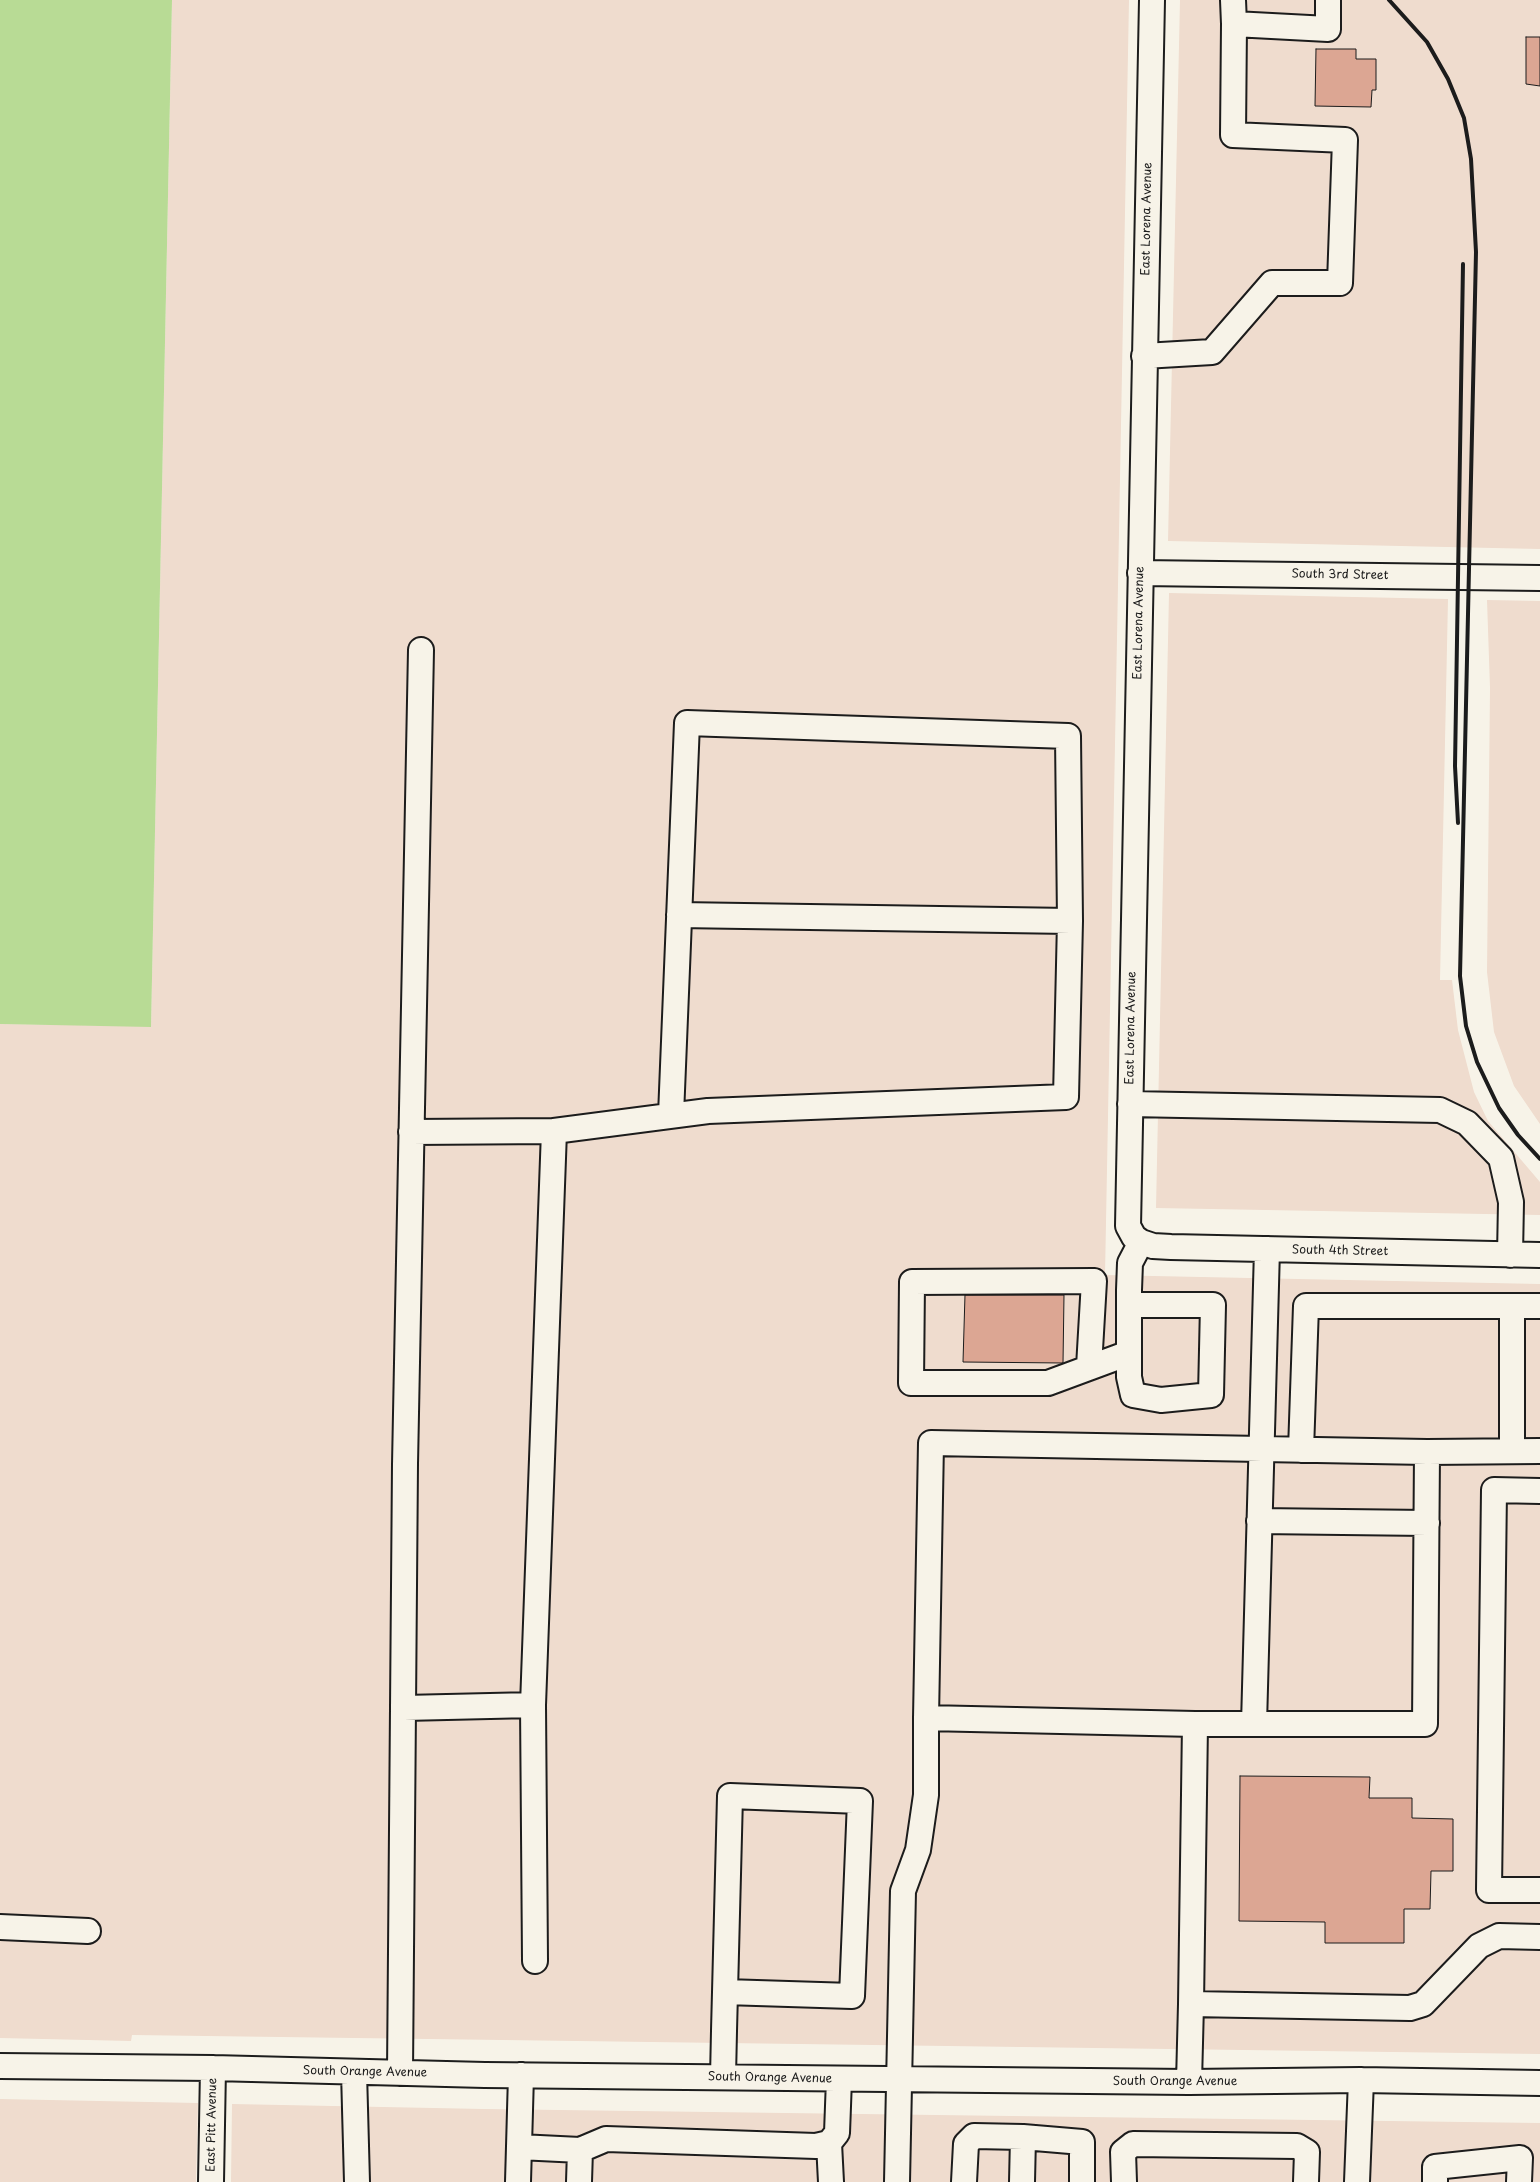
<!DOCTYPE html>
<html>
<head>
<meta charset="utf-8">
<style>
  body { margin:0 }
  canvas { display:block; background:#f7f3e8 }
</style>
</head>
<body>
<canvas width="1540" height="2182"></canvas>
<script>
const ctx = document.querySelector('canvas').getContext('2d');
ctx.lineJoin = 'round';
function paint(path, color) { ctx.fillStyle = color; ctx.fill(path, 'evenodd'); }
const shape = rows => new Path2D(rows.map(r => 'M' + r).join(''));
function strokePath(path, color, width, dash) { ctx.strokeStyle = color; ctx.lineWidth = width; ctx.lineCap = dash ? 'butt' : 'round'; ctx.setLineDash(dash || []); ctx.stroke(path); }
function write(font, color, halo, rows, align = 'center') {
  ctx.font = font + ' "Playpen Sans",sans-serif'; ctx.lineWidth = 5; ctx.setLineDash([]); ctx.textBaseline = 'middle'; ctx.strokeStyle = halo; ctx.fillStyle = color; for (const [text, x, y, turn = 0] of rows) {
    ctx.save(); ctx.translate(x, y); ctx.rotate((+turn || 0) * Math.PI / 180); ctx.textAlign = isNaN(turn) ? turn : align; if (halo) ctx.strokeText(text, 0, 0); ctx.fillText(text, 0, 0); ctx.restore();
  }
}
paint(shape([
  [172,0,1129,0,1105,1275,1540,1284,1540,2054,132,2035,131,2041,0,2038,0,1024,151,1026],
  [1180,0,1540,0,1540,549,1168,541],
  [1169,593,1448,599,1440,980,1452,980,1458,1030,1474,1092,1488,1121,1540,1182,1540,1215,1156,1208],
  [1487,600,1540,601,1540,1124,1514,1086,1494,1032,1487,972,1490,688],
  [0,2099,198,2103,196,2182,0,2182],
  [232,2104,484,2109,1540,2123,1540,2182,231,2182]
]), '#efdcce');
paint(shape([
  [0,0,172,0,151,1027,0,1024]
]), '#b8db95');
const building = shape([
  [1526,37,1540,37,1540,86,1526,84,1526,37],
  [1316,49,1356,49,1356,59,1376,59,1376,90,1372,90,1371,107,1315,106,1316,49],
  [965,1295,1064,1295,1063,1363,963,1362,965,1295],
  [1240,1776,1370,1777,1369,1798,1412,1798,1412,1818,1453,1819,1453,1871,1431,1871,1430,1909,1404,1909,1404,1943,1325,1943,1325,1922,1239,1921,1240,1776]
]);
paint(building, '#dca693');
strokePath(building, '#1c1c1c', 1);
const minor = shape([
  [1152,0,1128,1226,1134,1237,1141,1242,1153,1246,1171,1247,1540,1255],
  [1233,0,1234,24],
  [1144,356,1212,352,1272,283,1340,283,1345,140,1233,135,1234,24,1328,29,1328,0],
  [1140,573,1540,578],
  [679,915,1070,921],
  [1130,1104,1440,1110,1467,1123,1501,1158,1511,1202,1510,1255],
  [554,1131,708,1111,1066,1097,1070,921,1068,736,687,723,671,1115],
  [1129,1305,1213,1305,1211,1395,1161,1400,1133,1395,1129,1377,1129,1290,1130,1263,1141,1242],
  [1089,1367,1094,1281,912,1282,911,1383,1048,1383,1129,1353],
  [1301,1450,1306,1306,1540,1306],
  [1512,1451,1512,1306],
  [1427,1452,1540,1451],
  [1540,1491,1494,1490,1489,1890,1540,1890],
  [1259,1521,1427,1523],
  [533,1705,535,1961],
  [404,1708,533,1705,554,1131,411,1132],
  [926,1718,931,1443,1427,1452,1425,1724,1195,1724],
  [1254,1724,1267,1249],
  [0,1927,88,1931],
  [0,2066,213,2068,485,2075,1189,2082,1361,2080,1540,2083],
  [354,2072,357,2182],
  [400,2073,405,1464,421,650],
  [723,2077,724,2031,725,1992,730,1796,860,1801,852,1996,725,1992],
  [1189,2082,1191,2004,1410,2008,1423,2004,1479,1946,1499,1936,1540,1937],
  [829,2143,831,2182],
  [519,2147,580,2150,579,2182],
  [580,2150,606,2139,816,2146,829,2143,837,2133,839,2079],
  [211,2182,213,2068],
  [518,2182,521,2075],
  [897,2182,903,1891,918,1850,926,1795,926,1718,1195,1724,1191,2004],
  [964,2182,966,2144,974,2136,1023,2137,1082,2142,1082,2182],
  [1022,2182,1023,2137],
  [1124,2182,1123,2152,1133,2144,1297,2146,1307,2152,1306,2182],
  [1357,2182,1361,2080],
  [1435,2182,1435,2167,1520,2158,1519,2182]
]);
strokePath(minor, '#1c1c1c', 28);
strokePath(minor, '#f7f3e8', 24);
strokePath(shape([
  [1389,0,1427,42,1448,79,1464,118,1471,159,1476,252,1460,976,1466,1026,1477,1062,1499,1108,1518,1135,1540,1159],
  [1458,823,1455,766,1463,264]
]), '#1c1c1c', 4);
write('12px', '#1c1c1c', '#f7f3e8', [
  ["East Lorena Avenue",1147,219,-89],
  ["South 3rd Street",1340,575,1],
  ["East Lorena Avenue",1139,623,-89],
  ["East Lorena Avenue",1131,1028,-89],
  ["South 4th Street",1340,1251,1],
  ["South Orange Avenue",365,2072,1],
  ["South Orange Avenue",770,2078,1],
  ["South Orange Avenue",1175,2082],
  ["East Pitt Avenue",212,2125,-89]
]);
</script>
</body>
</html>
